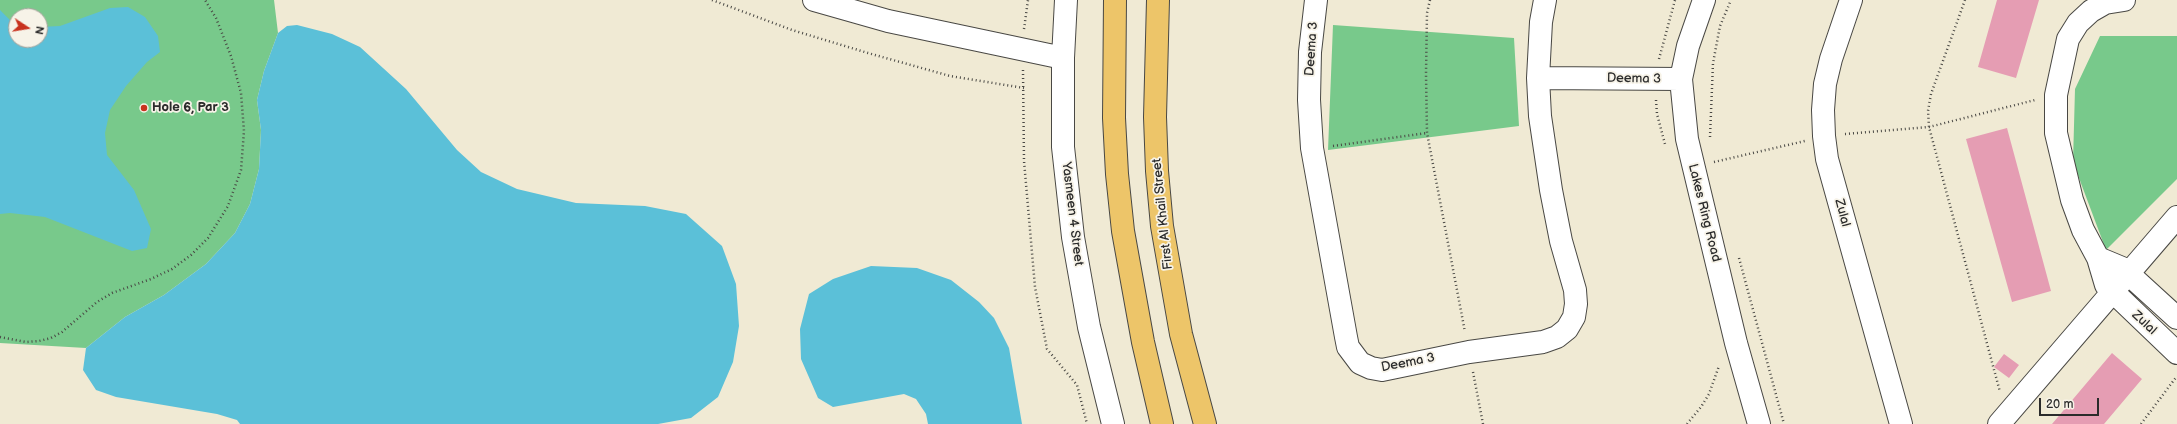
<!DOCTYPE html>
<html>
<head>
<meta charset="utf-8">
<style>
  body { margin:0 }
  #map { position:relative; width:2177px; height:424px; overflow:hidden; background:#f0ead4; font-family:"Balsamiq Sans",sans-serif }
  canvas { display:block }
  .north { position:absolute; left:8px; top:8px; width:40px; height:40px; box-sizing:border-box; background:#f7f3e8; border:1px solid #a5a39c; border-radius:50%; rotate:102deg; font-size:11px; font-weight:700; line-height:16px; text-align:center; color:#2b2b2b }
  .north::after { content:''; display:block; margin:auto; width:14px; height:18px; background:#c8321e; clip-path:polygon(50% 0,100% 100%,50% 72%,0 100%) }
  .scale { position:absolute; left:2039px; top:398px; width:60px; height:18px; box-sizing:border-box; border:2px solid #2b2b2b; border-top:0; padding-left:5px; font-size:12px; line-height:14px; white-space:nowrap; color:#2b2b2b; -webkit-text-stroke:3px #f7f3e8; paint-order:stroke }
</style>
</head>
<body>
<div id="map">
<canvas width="2177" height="424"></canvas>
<div class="north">N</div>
<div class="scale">20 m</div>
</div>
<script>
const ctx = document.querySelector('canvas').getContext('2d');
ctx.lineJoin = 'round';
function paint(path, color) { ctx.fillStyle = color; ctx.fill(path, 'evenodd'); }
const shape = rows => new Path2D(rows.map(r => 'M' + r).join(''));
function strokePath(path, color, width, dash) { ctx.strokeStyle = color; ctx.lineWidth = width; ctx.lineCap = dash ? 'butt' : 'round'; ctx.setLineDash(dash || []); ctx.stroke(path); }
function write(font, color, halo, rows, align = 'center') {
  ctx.font = font + ' "Balsamiq Sans",sans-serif'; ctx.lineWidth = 3.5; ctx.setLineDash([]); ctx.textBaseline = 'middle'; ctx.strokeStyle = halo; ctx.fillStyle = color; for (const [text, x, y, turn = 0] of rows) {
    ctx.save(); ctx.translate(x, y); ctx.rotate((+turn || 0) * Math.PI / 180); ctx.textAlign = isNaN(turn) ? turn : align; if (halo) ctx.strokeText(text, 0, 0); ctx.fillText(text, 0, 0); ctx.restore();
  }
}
paint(shape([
  [0,0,274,0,278,33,264,71,257,100,261,130,259,169,250,204,235,233,206,264,164,295,125,317,86,348,0,343],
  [16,16,40,16,40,40,16,40],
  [1333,25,1514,38,1519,126,1328,150],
  [2100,36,2177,36,2177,179,2106,250,2073,162,2075,89]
]), '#78c98b');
paint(shape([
  [128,7,145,17,158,36,160,52,147,62,126,86,110,110,105,133,107,155,134,190,151,229,147,248,132,251,45,217,10,213,0,214,0,10,12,22,16,23,16,40,40,40,40,27,60,26,110,8],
  [297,25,332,34,360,47,406,89,457,150,481,172,517,189,576,203,645,206,686,214,722,246,736,284,739,326,733,362,718,397,691,418,658,424,240,424,237,420,217,414,116,397,96,390,83,370,86,348,125,317,164,295,206,264,235,233,250,204,259,169,261,130,257,100,264,71,278,33,287,26],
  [871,266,917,268,951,280,979,302,994,318,1009,348,1022,424,928,424,926,414,916,399,904,394,833,407,818,398,801,359,800,329,809,294,833,279]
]), '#5bc0d8');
paint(shape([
  [1997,0,2039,0,2016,78,1978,67],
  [2007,128,2051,291,2012,302,1966,139],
  [2112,353,2142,379,2104,424,2052,424],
  [2004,354,2019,365,2009,378,1994,367]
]), '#e59db3');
const minor = shape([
  [814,0,888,21,1063,58],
  [1066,0,1063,58,1063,147,1073,237,1089,327,1113,424],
  [1316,0,1310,52,1309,100,1312,148,1346,337,1348,347,1360,363,1371,368,1382,370,1469,352,1543,342,1557,337,1567,329,1574,317,1576,304,1575,290,1561,241,1551,190,1540,116,1538,78,1541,22,1545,0],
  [1704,0,1688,46,1681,79,1687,139,1736,343,1759,424],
  [1851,0,1831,59,1825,84,1823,110,1824,136,1827,159,1901,424],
  [2124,0,2105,3,2091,11,2078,23,2068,39,2056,95,2056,133,2072,200,2083,230,2098,258,2106,285,2177,353],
  [1538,78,1681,79],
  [2098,258,2122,268,2177,318],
  [1999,424,2177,217]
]);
const major = shape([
  [1115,0,1114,118,1117,174,1123,231,1143,342,1162,424],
  [1158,0,1155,117,1157,171,1162,226,1181,334,1205,424]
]);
strokePath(minor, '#494844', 24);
strokePath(major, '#494844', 24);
strokePath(shape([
  [712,0,792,30,868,53,950,76,1024,88],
  [1430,0,1427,13,1426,74,1427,133,1465,332],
  [1965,0,1931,94,1928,111,1929,127,2000,392],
  [1024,29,1028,0],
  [1659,59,1675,0],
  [1023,70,1024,161,1035,287,1047,349,1077,385,1087,424],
  [1656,100,1657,114,1665,144],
  [1845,134,1929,127,2035,100],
  [1710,137,1713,63,1720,26,1731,0],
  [1333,146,1427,133],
  [1714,162,1805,141],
  [1739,258,1784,424],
  [0,337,26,342,39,341,51,338,62,332,97,302,112,293,151,279,172,269,191,255,208,238,228,206,241,170,244,131,241,93,231,56,216,18,205,0],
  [1473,372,1483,424],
  [1687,424,1701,407,1709,394,1719,366],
  [2141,424,2177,376]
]), '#494844', 2.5, [1, 3]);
strokePath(minor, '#fff', 22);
strokePath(major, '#edc569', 22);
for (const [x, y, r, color] of [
  [144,108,4,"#c8321e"]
]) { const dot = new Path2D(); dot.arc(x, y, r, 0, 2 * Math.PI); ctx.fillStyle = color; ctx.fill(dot); strokePath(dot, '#f7f3e8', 1.5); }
write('13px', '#2b2b2b', '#f7f3e8', [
  ["Deema 3",1312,49,-86],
  ["Deema 3",1634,79,1],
  ["Lakes Ring Road",1704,213,76],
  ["Zulal",1842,213,75],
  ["Yasmeen 4 Street",1072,214,83],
  ["First Al Khail Street",1163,214,-96],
  ["Zulal",2144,323,43],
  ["Deema 3",1408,363,-11]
]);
write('bold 13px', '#2b2b2b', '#f7f3e8', [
  ["Hole 6, Par 3",152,108]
], 'left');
</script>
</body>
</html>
